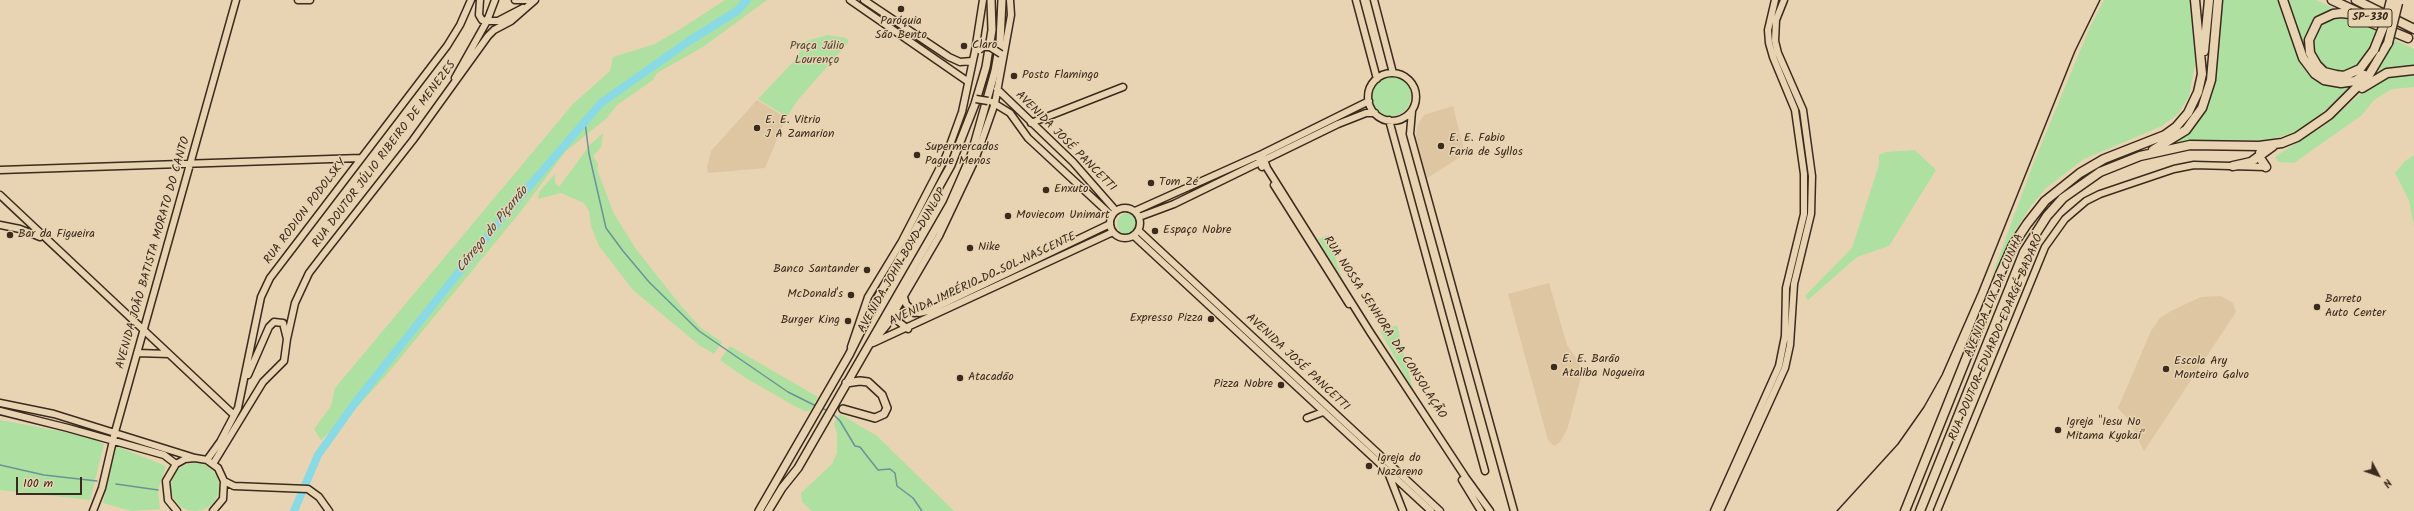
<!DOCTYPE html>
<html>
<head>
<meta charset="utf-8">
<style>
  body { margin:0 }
  #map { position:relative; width:2414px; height:511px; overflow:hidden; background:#e8d4b2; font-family:Kalam,sans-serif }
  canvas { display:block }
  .north { position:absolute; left:2358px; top:455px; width:40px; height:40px; -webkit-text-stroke:3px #e8d4b2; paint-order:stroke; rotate:131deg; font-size:11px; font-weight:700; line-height:16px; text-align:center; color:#3b2a1e }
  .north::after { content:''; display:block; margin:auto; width:14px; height:18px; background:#3b2a1e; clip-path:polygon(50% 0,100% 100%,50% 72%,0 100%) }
  .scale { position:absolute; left:16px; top:477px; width:66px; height:18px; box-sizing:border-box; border:2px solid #3b2a1e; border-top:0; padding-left:5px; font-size:12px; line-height:14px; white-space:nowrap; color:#3b2a1e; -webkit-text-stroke:3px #e8d4b2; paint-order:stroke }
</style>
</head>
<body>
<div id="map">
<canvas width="2414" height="511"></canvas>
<div class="north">N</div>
<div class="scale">100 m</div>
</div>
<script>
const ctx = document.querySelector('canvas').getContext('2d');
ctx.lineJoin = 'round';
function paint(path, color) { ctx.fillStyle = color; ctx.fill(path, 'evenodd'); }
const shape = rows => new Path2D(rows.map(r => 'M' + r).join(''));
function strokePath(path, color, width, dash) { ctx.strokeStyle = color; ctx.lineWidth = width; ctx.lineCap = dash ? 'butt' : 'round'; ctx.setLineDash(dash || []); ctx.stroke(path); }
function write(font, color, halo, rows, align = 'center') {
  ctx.font = font + ' Kalam,sans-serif'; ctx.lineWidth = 3; ctx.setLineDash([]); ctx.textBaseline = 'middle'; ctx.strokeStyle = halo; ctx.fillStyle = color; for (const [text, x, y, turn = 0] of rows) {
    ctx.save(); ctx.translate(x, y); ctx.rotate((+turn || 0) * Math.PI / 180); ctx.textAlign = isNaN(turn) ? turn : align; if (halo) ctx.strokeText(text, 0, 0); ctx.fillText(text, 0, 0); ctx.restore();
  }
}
paint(shape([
  [757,100,786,118,765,168,708,173,707,167,711,151],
  [1453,106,1465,154,1427,178,1416,137,1417,126,1424,115],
  [1549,283,1567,345,1579,362,1582,373,1567,430,1560,442,1554,446,1548,440,1508,294],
  [2221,296,2233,303,2236,312,2144,451,2128,419,2118,408,2151,331,2160,318,2173,310,2201,297]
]), '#ddc6a1');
paint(shape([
  [725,0,767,0,703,47,657,73,653,80,617,105,607,118,565,152,522,210,388,373,361,403,321,440,314,429,331,406,335,388,573,104,610,71,613,57,655,44,682,28],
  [2104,0,2191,0,2196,59,2189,96,2178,114,2162,126,2084,159,2046,188,2030,207,2017,228,1991,278,2034,162,2090,27],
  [2219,0,2279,0,2294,45,2308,74,2316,80,2333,87,2346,87,2354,85,2310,123,2297,131,2283,136,2264,140,2196,140,2173,143,2208,99],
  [2287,0,2316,0,2337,10,2316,19,2311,24,2305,41,2306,54,2313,67,2330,78,2348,79,2358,75,2371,60,2382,41,2384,42,2368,68,2359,76,2343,81,2330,79,2315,72,2307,61],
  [2334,18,2353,20,2378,31,2360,63,2348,71,2331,70,2326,68,2319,61,2313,51,2312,43,2319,27],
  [828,35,846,38,848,40,848,43,797,101,787,117,758,99,795,60,806,41],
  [2395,40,2414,49,2414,68,2396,68,2377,73],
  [2398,74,2414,75,2414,87,2392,89,2374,100,2362,115,2294,163,2278,162,2275,157,2279,154,2327,124,2368,87,2383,78],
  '1371 96a20 20 0 1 1 40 0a20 20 0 1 1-40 0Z',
  [603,133,601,147,593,156,598,164,597,169,614,214,636,249,681,306,701,328,722,342,714,354,699,345,633,290,599,246,591,226,589,211,584,203,561,193,538,199,539,192,555,174,555,183,559,187,590,145],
  [1915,150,1936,170,1889,246,1857,257,1808,300,1805,296,1852,248,1879,165,1879,155,1886,152],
  [2414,155,2414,227,2409,200,2395,173,2405,161],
  '1117 224a11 11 0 1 1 22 0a11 11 0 1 1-22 0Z',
  [1329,235,1341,277,1318,239],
  [1397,325,1413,390,1380,331],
  [730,346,818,397,810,411,804,411,791,404,744,377,720,360],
  [840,414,877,436,954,511,812,511,802,502,801,493,832,464,837,453,837,434,834,423],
  [0,420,86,436,104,444,90,500,0,490],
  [116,446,166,466,158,490,160,509,131,511,103,503],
  '171 487a24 24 0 1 1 48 0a24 24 0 1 1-48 0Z'
]), '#aee0a1');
strokePath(shape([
  [585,122,589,154,606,228,623,251,649,282,699,331,788,392,816,406],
  [821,408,829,411],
  [832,413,840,421,855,446,860,447,878,470,890,469,895,473,897,486,913,498,922,511],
  [0,465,44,475,97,481],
  [116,484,158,490]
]), '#6a9496', 1.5);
strokePath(shape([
  [294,511,318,455,355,403,501,219,601,103,689,41,737,11,747,0]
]), '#8adae6', 8);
const secondary = shape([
  [298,0,310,0],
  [480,0,479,15,482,20,487,21,498,21,523,8],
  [515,0,527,0],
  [850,0,967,81],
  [864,0,949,57,960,62,972,61],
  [1356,0,1377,79],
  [1374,0,1393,73],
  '1368 97a24 24 0 1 1 48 0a24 24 0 1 1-48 0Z',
  [455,78,487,21,495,0],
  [997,89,1073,162,1116,211],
  [992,102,1010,113,1028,138,1112,216],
  [1412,111,1410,134,1514,511],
  [1389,120,1485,471],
  [1031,123,1123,87],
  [1262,154,1267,168,1370,332,1466,478,1490,511],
  [1258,156,1262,167],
  [0,170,361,158],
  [1274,185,1349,304],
  [0,195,234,415],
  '1110 223a15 15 0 1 1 30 0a15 15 0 1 1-30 0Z',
  [1135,211,1262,154,1369,101],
  [1139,217,1174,204,1338,124,1366,113,1375,113],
  [0,225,20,229,40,237],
  [1139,231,1440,511],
  [1134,236,1431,511],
  [904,297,906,304,913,311,919,313,928,311,1110,224],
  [908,329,899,322,899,314,905,311,915,313],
  [287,339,295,303,309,273,322,256,413,140,488,36,494,30,511,21,535,0],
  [872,343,887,325,939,236,975,160,995,103,1011,15,1010,0],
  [873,343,1113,232],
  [851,347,868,297,902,241,946,156,962,112,975,51,983,0],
  [137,353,169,354],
  [0,403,54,414,195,458],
  [0,411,68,428,164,455,176,464],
  [1307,418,1323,412],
  [207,460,220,442,238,408,261,297,270,278,447,46,460,25,471,0],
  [213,464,263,382,284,361,287,339,283,323,274,322,269,327,248,375],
  [1389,475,1403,511],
  [1462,480,1481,511],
  [224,481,234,486,308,489,319,497,329,511],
  [93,511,102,488,115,432,236,0],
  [177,511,168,500,166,481,176,464,185,459,195,458,207,460,218,468,224,481,223,499,213,511],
  [1714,511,1779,366,1785,336,1786,288,1804,214,1804,174,1795,110,1773,57,1769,43,1768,30,1775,0],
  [1720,511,1785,368,1790,345,1794,284,1811,214,1812,176,1803,110,1778,53,1775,41,1776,20,1784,0],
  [1937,511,2045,247,2065,219,2086,201,2100,194,2174,169,2194,165,2266,167]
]);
const primary = shape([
  [843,409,875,418,884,414,887,408,882,395,868,382,860,381,846,383],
  [759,511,849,355,878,297,951,165,975,104,986,67,992,30,991,0],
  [768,511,782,488,798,468,950,204,971,156,995,71,1000,42,1002,0]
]);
const highway = shape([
  [2283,0,2303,58,2315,74,2324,80,2341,83,2355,81,2364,75],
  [2332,0,2360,13],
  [2356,0,2414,29],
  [2374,50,2360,69,2344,76,2336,75,2324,72,2317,65,2310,53,2309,40,2318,21,2333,14,2341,13,2350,14,2408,38],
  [2204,51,2209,0],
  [2362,88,2387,73,2414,70],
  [2153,150,2186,130,2202,108,2211,80,2218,0],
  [2260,153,2260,158,2266,167],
  [2233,166,2251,162,2273,146],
  [1905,511,2000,274,2013,245,2027,224,2045,201,2080,173,2104,159,2165,135,2176,127,2188,113,2198,92,2202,74,2195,0],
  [1920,511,2024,252,2047,216,2063,198,2100,172,2140,156,2190,145,2259,146,2282,143,2297,137,2329,115,2369,75,2388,43]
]);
strokePath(secondary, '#3b2a1e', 9);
strokePath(primary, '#3b2a1e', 10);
strokePath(highway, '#3b2a1e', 11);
strokePath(secondary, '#e8d4b2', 6);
strokePath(primary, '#e8d4b2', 7);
strokePath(highway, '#e8d4b2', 8);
strokePath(shape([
  [1837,511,1898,444,1924,407,1942,375,1978,293,2075,51,2100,0]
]), '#3b2a1e', 1.5);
const secondaryBridge = shape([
  [979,50,983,47,990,47,1001,54],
  [976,99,988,101]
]);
const highwayBridge = shape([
  [2388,43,2398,3],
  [2374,50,2386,20,2391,0]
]);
strokePath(secondaryBridge, '#3b2a1e', 9, []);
strokePath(highwayBridge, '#3b2a1e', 11, []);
strokePath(secondaryBridge, '#e8d4b2', 6);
strokePath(highwayBridge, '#e8d4b2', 8);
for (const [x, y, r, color] of [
  [901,9,4,"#3b2a1e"],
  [964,46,4,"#3b2a1e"],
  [1014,76,4,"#3b2a1e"],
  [757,128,4,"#3b2a1e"],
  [1441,146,4,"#3b2a1e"],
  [917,155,4,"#3b2a1e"],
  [1151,183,4,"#3b2a1e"],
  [1046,190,4,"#3b2a1e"],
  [1008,216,4,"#3b2a1e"],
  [1155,231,4,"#3b2a1e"],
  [10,235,4,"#3b2a1e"],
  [970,248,4,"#3b2a1e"],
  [867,270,4,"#3b2a1e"],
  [851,295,4,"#3b2a1e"],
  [2317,307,4,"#3b2a1e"],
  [1211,319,4,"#3b2a1e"],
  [848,321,4,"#3b2a1e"],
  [1554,367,4,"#3b2a1e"],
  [2166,369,4,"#3b2a1e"],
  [960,378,4,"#3b2a1e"],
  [1281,385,4,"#3b2a1e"],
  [2058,430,4,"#3b2a1e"],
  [1369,466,4,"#3b2a1e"]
]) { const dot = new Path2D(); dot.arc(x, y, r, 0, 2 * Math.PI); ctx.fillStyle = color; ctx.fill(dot); strokePath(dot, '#e8d4b2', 1.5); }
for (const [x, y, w] of [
  [2370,18,44]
]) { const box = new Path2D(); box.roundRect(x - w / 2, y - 9, w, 18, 3); ctx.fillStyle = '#e8d4b2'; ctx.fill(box); strokePath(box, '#3b2a1e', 1); }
write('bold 11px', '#3b2a1e', null, [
  ["SP-330",2370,18]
]);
write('12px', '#3b2a1e', '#e8d4b2', [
  ["Paróquia",901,22,"center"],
  ["São Bento",901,36,"center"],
  ["Claro",972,46],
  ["Posto Flamingo",1022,76],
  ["E. E. Vitrio",765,121],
  ["J A Zamarion",765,135],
  ["E. E. Fabio",1449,139],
  ["Faria de Syllos",1449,153],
  ["Supermercados",925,148],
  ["Pague Menos",925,162],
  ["Tom Zé",1159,183],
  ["Enxuto",1054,190],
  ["Moviecom Unimart",1016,216],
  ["Espaço Nobre",1163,231],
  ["Bar da Figueira",18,235],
  ["Nike",978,248],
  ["Banco Santander",859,270,"right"],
  ["McDonald's",843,295,"right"],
  ["Barreto",2325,300],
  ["Auto Center",2325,314],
  ["Expresso Pizza",1203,319,"right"],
  ["Burger King",840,321,"right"],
  ["E. E. Barão",1562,360],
  ["Ataliba Nogueira",1562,374],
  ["Escola Ary",2174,362],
  ["Monteiro Galvo",2174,376],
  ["Atacadão",968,378],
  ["Pizza Nobre",1273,385,"right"],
  ["Igreja \"Iesu No",2066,423],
  ["Mitama Kyokai\"",2066,437],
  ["Igreja do",1377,459],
  ["Nazareno",1377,473]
], 'left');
write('12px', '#4c4532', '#e8d4b2', [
  ["Praça Júlio",817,47],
  ["Lourenço",817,61]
]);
write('12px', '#3b2a1e', '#e8d4b2', [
  ["AVENIDA JOSÉ PANCETTI",1065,142,45],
  ["RUA DOUTOR JÚLIO RIBEIRO DE MENEZES",385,155,-53],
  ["RUA RODION PODOLSKY",306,212,-53],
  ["AVENIDA JOÃO BATISTA MORATO DO CANTO",154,253,-74],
  ["AVENIDA JOHN BOYD DUNLOP",903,261,-60],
  ["AVENIDA IMPÉRIO DO SOL NASCENTE",983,280,-25],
  ["AVENIDA LIX DA CUNHA",1995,296,-67],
  ["RUA NOSSA SENHORA DA CONSOLAÇÃO",1384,328,57],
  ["RUA DOUTOR EDUARDO EDARGÉ BADARÓ",1997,338,-67],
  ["AVENIDA JOSÉ PANCETTI",1297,363,43]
]);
write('italic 13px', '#47443c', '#e8d4b2', [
  ["Córrego do Piçarrão",493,230,-51]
]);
</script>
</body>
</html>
